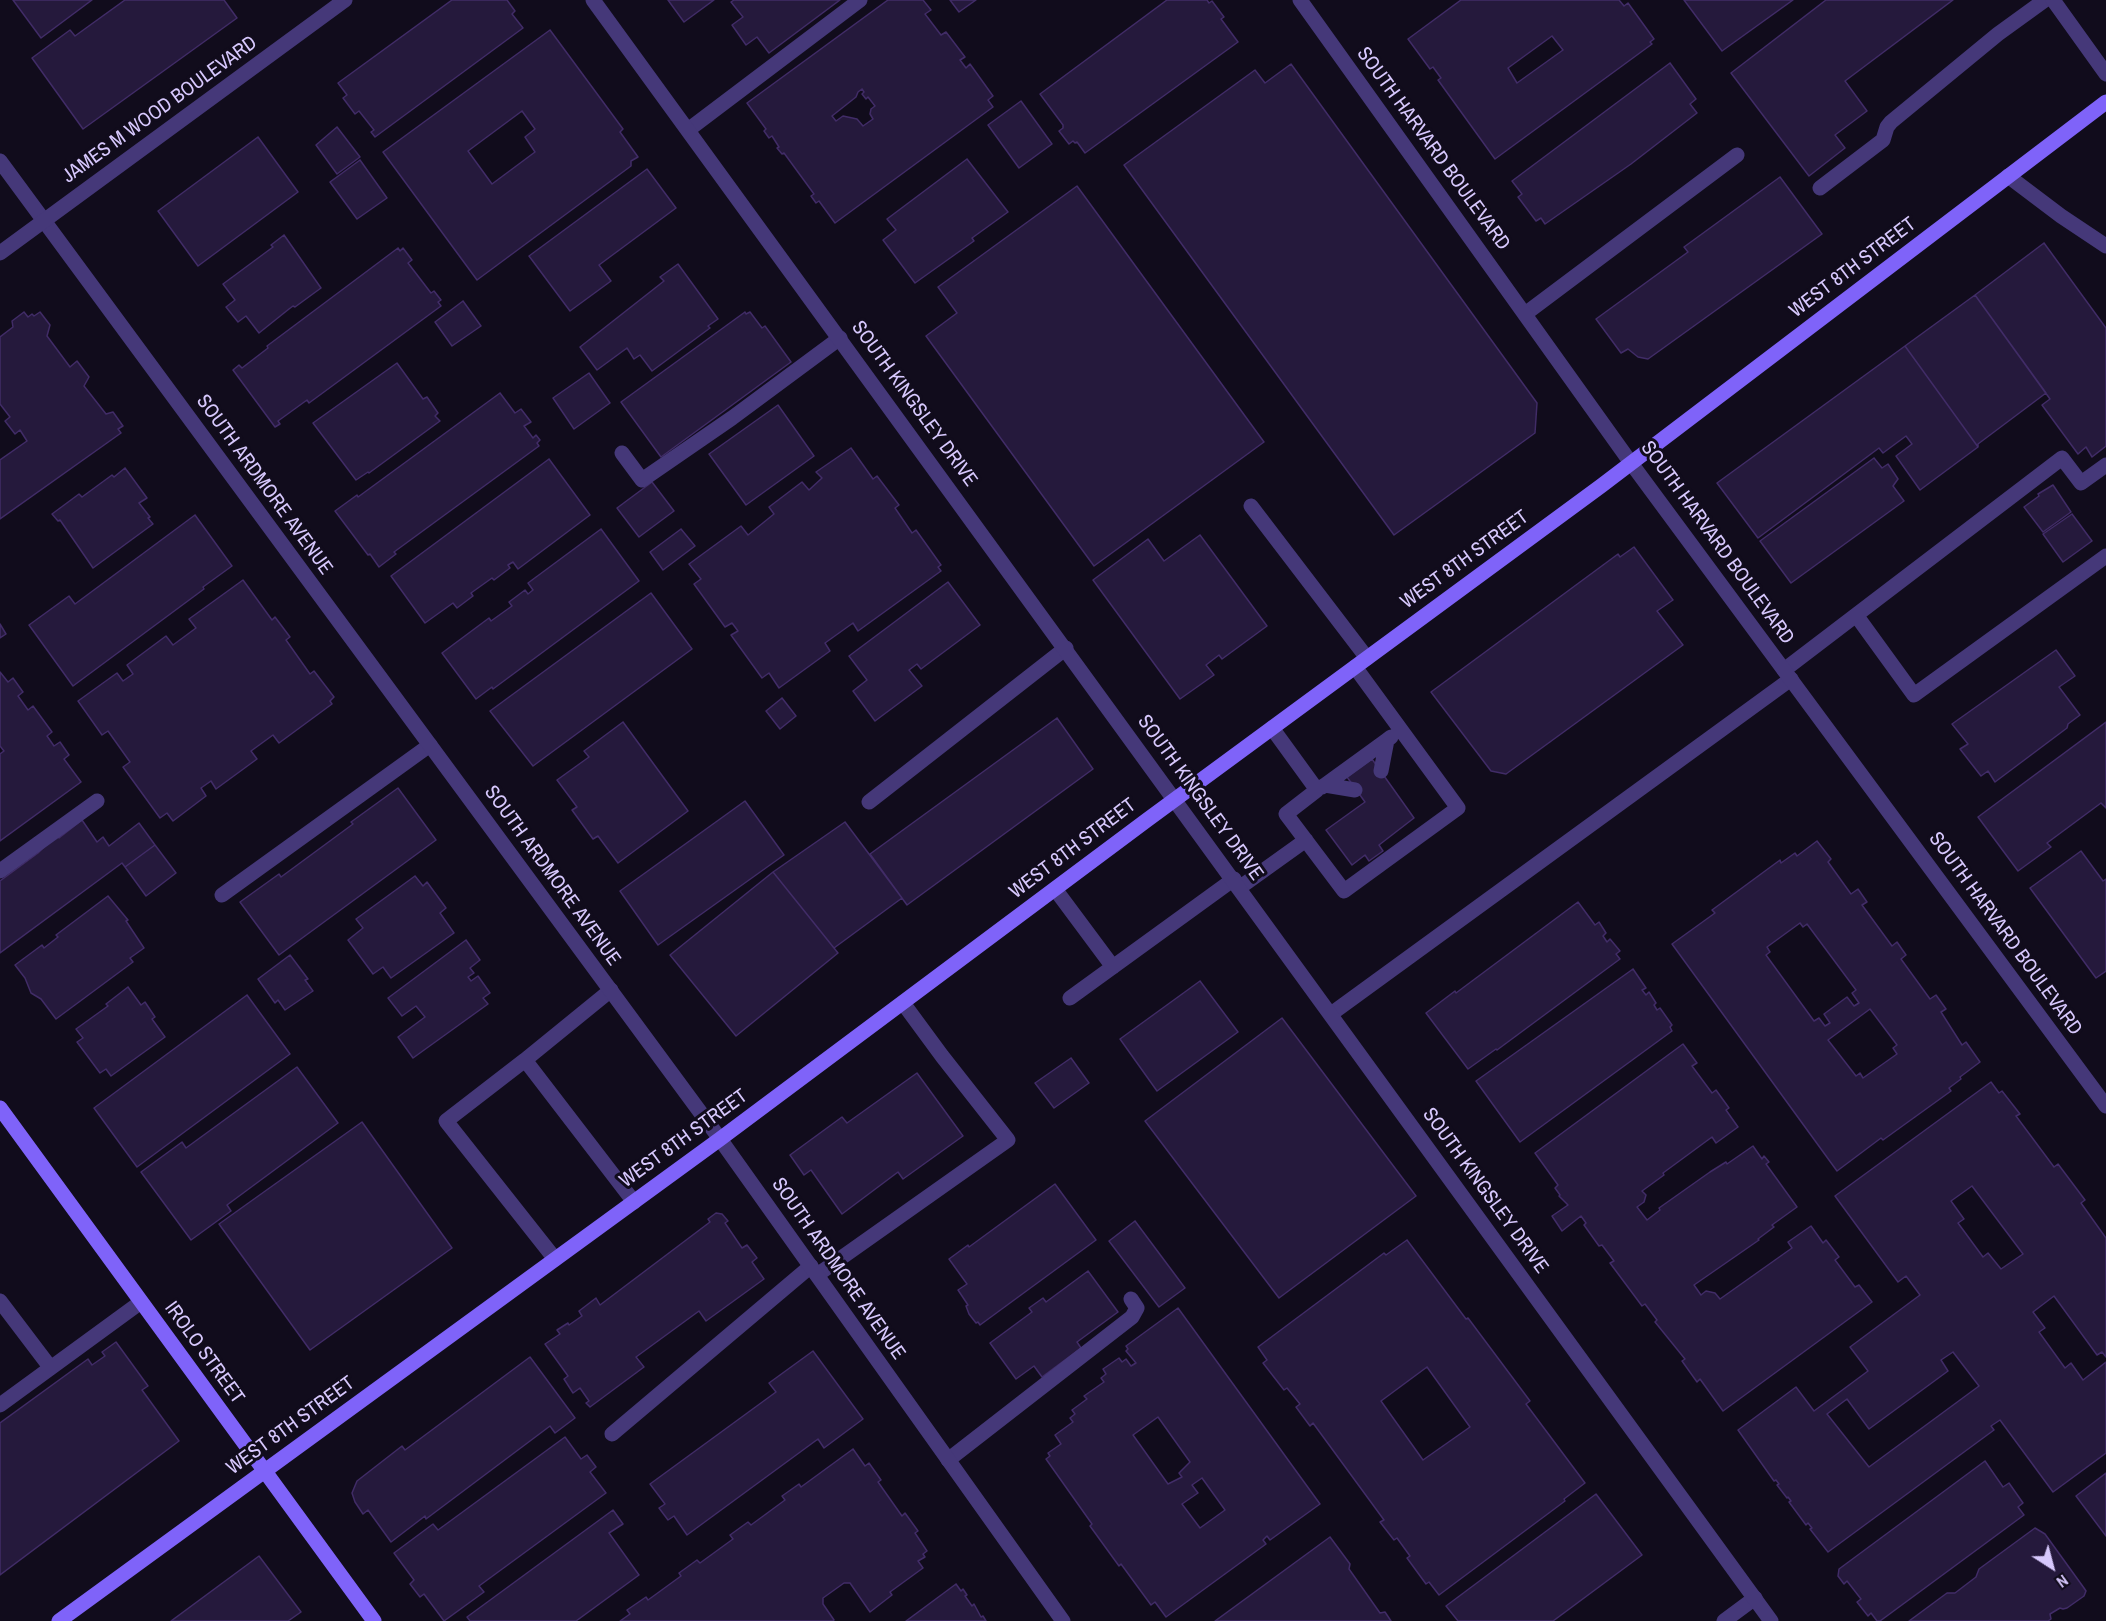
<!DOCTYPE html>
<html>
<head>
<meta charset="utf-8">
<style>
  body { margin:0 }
  #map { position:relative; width:2106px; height:1621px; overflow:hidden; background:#110c1c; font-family:"Archivo Narrow",sans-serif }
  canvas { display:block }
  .north { position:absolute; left:2022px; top:1537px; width:60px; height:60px; -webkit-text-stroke:4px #110c1c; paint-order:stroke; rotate:144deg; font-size:16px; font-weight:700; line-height:24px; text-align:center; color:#d7c8fd }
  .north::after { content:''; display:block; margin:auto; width:21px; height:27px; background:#d7c8fd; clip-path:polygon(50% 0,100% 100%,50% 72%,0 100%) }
</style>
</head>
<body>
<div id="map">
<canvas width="2106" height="1621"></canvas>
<div class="north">N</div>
</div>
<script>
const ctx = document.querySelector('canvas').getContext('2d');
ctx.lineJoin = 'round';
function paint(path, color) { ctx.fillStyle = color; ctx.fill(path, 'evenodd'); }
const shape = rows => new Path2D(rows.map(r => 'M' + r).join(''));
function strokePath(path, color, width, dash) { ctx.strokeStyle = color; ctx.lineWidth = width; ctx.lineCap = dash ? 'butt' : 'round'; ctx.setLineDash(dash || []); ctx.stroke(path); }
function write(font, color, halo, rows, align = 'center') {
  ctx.font = font + ' "Archivo Narrow",sans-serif'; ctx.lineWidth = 6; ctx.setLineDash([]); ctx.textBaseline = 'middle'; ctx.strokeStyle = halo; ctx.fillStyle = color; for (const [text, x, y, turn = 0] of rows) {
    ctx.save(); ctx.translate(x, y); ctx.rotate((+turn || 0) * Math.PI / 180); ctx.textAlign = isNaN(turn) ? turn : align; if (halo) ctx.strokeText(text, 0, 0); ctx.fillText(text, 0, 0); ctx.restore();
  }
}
const building = shape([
  [13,0,92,0,41,38,13,0],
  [125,0,224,0,237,18,83,129,32,58,70,30,75,36,125,0],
  [452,0,507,0,515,11,512,14,523,28,375,137,371,132,374,130,359,111,355,114,343,98,347,95,338,83,452,0],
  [668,0,714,0,684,22,668,0],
  [734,0,840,0,769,53,757,37,746,45,732,25,743,17,731,2,734,0],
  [888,0,923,0,931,10,925,14,941,35,946,32,965,57,960,60,966,68,970,64,993,96,988,100,993,107,835,223,819,201,816,203,811,196,814,194,784,153,782,154,777,148,779,147,772,136,769,138,764,131,766,129,747,103,888,0],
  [862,89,864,92,862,94,866,99,868,97,875,106,871,109,870,114,873,119,863,126,857,119,843,116,836,121,832,116,856,97,858,92,862,89],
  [950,0,976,0,959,12,950,0],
  [1167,0,1207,0,1209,3,1212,1,1224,17,1221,19,1238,42,1085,153,1077,142,1075,143,1073,141,1069,144,1059,131,1063,128,1063,125,1040,94,1167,0],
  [1461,0,1619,0,1624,6,1628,3,1654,39,1650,42,1652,44,1495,159,1438,80,1441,78,1433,67,1430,69,1408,39,1461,0],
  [1552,36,1563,50,1517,83,1508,68,1552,36],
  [1684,0,1793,0,1722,51,1684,0],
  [1826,0,1953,0,1845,81,1867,111,1835,135,1845,148,1809,176,1731,73,1826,0],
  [550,30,623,129,620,132,638,157,631,161,631,166,477,280,383,152,550,30],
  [522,111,535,129,525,137,535,152,492,184,468,151,522,111],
  [1670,63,1696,99,1690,104,1697,113,1631,164,1545,224,1541,218,1536,221,1518,197,1522,194,1512,181,1670,63],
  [1291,64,1537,403,1535,433,1394,535,1124,165,1255,70,1265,83,1291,64],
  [1021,101,1052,144,1019,168,988,125,1021,101],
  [337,127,360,157,337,174,316,145,337,127],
  [258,137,298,192,198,266,158,211,258,137],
  [967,159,1008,212,972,238,974,241,915,283,883,240,896,230,887,219,967,159],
  [360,160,387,198,357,219,330,182,360,160],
  [647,169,676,208,599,265,611,281,570,311,529,256,647,169],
  [1780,177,1822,234,1648,359,1638,357,1628,349,1621,353,1596,319,1688,252,1684,247,1780,177],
  [1077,186,1264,442,1094,566,926,336,957,313,938,287,1077,186],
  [284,235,321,288,295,307,293,306,289,309,259,333,246,316,238,322,226,307,235,300,223,284,273,247,271,245,284,235],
  [2044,243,2106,328,2106,446,2092,457,2086,447,2078,454,2042,405,2050,399,1975,295,2044,243],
  [398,248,400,251,403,248,412,260,408,263,431,293,434,291,441,300,438,302,441,306,309,403,307,400,278,421,280,424,275,427,233,370,239,365,242,368,268,348,267,346,398,248],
  [678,264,718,319,708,326,710,328,652,371,640,355,634,359,627,348,597,370,580,347,664,281,660,277,678,264],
  [1975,295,2046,393,1978,444,1978,447,1905,346,1975,295],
  [463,301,481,326,452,346,435,322,463,301],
  [24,312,28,317,32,314,34,316,40,312,50,325,47,336,70,367,77,361,89,377,84,386,106,414,113,412,123,426,118,429,121,433,0,519,0,460,27,441,20,430,15,434,5,421,10,417,0,404,0,337,13,327,12,321,24,312],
  [745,312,746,314,750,312,762,328,765,326,791,362,661,457,621,402,745,312],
  [1905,346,1978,447,1920,490,1896,456,1912,444,1906,436,1883,453,1879,448,1758,538,1717,483,1905,346],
  [397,363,423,399,427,397,438,413,435,416,440,421,369,473,368,472,356,480,313,423,397,363],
  [589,373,610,403,574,429,553,398,589,373],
  [500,393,515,413,521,409,531,422,524,426,533,438,536,435,540,440,537,443,539,446,394,552,396,554,379,567,370,554,368,555,335,511,357,495,358,497,500,393],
  [778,405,814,456,746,505,709,454,778,405],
  [851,448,873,479,877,476,899,505,895,508,912,533,916,530,941,565,938,567,941,571,858,631,853,623,825,643,830,651,779,688,769,673,762,678,731,635,738,631,732,623,725,627,694,584,701,579,689,564,741,526,748,535,774,514,769,507,802,482,809,490,822,478,816,472,851,448],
  [1874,458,1882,468,1888,464,1898,479,1893,486,1904,501,1791,583,1760,541,1874,458],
  [549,459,590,515,518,569,513,562,508,565,510,568,494,580,492,578,471,593,473,596,457,608,453,603,425,623,391,576,549,459],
  [125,468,147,498,139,503,150,517,148,518,153,524,93,568,60,520,58,521,52,514,79,494,82,497,112,475,114,477,125,468],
  [652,482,674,511,639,537,617,508,652,482],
  [2053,485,2071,512,2043,532,2024,507,2039,496,2038,494,2053,485],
  [2072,514,2092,541,2063,562,2043,534,2072,514],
  [195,515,232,566,203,587,204,589,73,686,29,625,69,596,75,604,195,515],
  [601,529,639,581,493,689,492,687,476,699,442,653,489,618,491,621,512,606,509,602,525,590,528,594,533,590,528,583,601,529],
  [681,529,695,546,663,570,650,552,681,529],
  [1200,535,1267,626,1222,659,1219,655,1206,665,1214,675,1180,699,1093,580,1148,539,1164,561,1200,535],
  [1634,547,1673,600,1657,611,1683,645,1506,774,1491,771,1431,692,1618,554,1620,557,1634,547],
  [243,580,272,620,275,617,290,637,286,640,310,674,314,671,334,697,330,701,332,704,279,743,273,735,251,751,257,759,216,789,211,781,201,788,206,796,173,821,167,813,160,818,123,767,130,762,108,731,102,735,78,701,117,673,123,681,133,674,127,665,166,636,173,645,196,628,189,619,243,580],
  [948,582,980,625,921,669,917,664,909,670,922,686,875,721,853,691,867,680,849,656,948,582],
  [651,593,692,649,533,766,490,711,651,593],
  [0,624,6,634,0,638,0,624],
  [2056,650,2075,676,2059,687,2080,715,2068,724,2067,728,1995,782,1988,771,1981,776,1960,749,1968,744,1952,724,2056,650],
  [0,672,8,682,13,678,23,692,18,696,28,710,33,706,52,732,47,736,54,746,60,742,69,755,64,759,81,782,0,841,0,754,4,751,0,746,0,672],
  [782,698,796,716,780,729,766,711,782,698],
  [1057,718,1093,769,907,905,870,854,1057,718],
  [623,722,688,811,618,863,598,836,593,839,572,810,577,807,557,780,589,757,584,751,623,722],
  [2106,722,2106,808,2101,803,2047,843,2051,847,2018,871,1978,817,2106,722],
  [1372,759,1414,818,1379,845,1383,851,1369,861,1365,855,1352,865,1326,830,1365,802,1347,777,1372,759],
  [398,788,436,840,279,955,240,902,279,874,281,877,353,824,351,822,398,788],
  [745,801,784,855,658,945,620,891,745,801],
  [82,820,97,842,103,837,109,846,139,823,155,845,125,867,122,863,0,953,0,881,38,853,57,834,59,838,82,820],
  [845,822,902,898,834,948,773,872,845,822],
  [1817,841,1831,859,1828,862,1851,894,1858,889,1867,902,1862,905,1892,946,1897,942,1906,955,1901,959,1930,999,1936,995,1946,1009,1941,1012,1962,1045,1966,1042,1980,1062,1960,1077,1961,1079,1949,1088,1951,1091,1883,1140,1881,1138,1837,1171,1672,944,1715,913,1712,910,1780,860,1781,863,1795,853,1797,856,1817,841],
  [1800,923,1803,927,1807,924,1856,990,1852,993,1859,1003,1854,1006,1847,997,1824,1014,1830,1023,1825,1026,1819,1018,1814,1021,1766,955,1770,952,1767,947,1800,923],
  [1870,1009,1897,1045,1893,1048,1897,1054,1863,1078,1860,1073,1856,1076,1828,1040,1870,1009],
  [155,845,176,873,146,896,125,867,155,845],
  [2081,851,2103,881,2106,879,2106,971,2096,978,2030,888,2081,851],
  [773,872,838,953,736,1036,670,955,773,872],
  [415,876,423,886,427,882,446,908,440,913,454,933,391,978,383,967,373,974,348,940,363,928,356,919,415,876],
  [108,896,128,920,126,921,144,948,130,958,133,962,56,1019,41,999,31,993,25,978,15,965,42,945,44,948,58,937,56,935,108,896],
  [1578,902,1595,925,1599,922,1606,933,1603,936,1607,942,1610,939,1620,951,1616,954,1620,959,1497,1050,1496,1049,1468,1069,1426,1013,1455,991,1456,993,1578,902],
  [466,940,480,960,470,968,474,973,468,977,471,981,478,976,490,993,483,998,488,1004,413,1058,398,1037,425,1017,416,1006,402,1016,388,998,466,940],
  [290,955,308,979,305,980,313,991,285,1010,278,1000,275,1003,258,979,290,955],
  [1633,969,1646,988,1642,990,1646,995,1649,992,1656,1003,1654,1005,1657,1010,1660,1008,1672,1025,1670,1027,1672,1031,1520,1142,1476,1081,1633,969],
  [1200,981,1238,1032,1157,1091,1120,1039,1200,981],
  [128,987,141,1005,145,1002,155,1017,152,1019,165,1037,111,1076,106,1069,100,1073,77,1042,83,1038,76,1029,108,1006,106,1004,128,987],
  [247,995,290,1054,137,1167,94,1108,247,995],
  [1282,1018,1416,1196,1279,1298,1145,1121,1282,1018],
  [1683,1044,1697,1063,1692,1066,1712,1093,1716,1090,1729,1108,1726,1110,1738,1127,1716,1143,1712,1137,1663,1173,1664,1175,1642,1191,1646,1195,1644,1202,1637,1207,1647,1220,1660,1210,1659,1208,1710,1172,1726,1162,1727,1164,1753,1146,1762,1159,1764,1156,1769,1162,1766,1164,1797,1207,1772,1225,1774,1227,1758,1239,1759,1240,1694,1285,1701,1295,1706,1291,1715,1293,1720,1299,1792,1248,1788,1242,1811,1226,1823,1243,1826,1240,1839,1257,1835,1260,1855,1287,1859,1285,1872,1302,1723,1411,1700,1379,1697,1382,1682,1361,1685,1359,1655,1322,1657,1320,1645,1304,1642,1306,1610,1263,1614,1261,1602,1245,1599,1246,1584,1225,1586,1223,1581,1216,1562,1231,1552,1216,1568,1205,1559,1196,1560,1195,1555,1188,1558,1185,1535,1153,1683,1044],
  [1071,1058,1089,1083,1054,1108,1035,1083,1071,1058],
  [297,1067,338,1123,227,1205,231,1211,191,1240,141,1172,182,1142,186,1148,297,1067],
  [917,1073,963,1136,903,1179,898,1172,842,1214,811,1170,804,1175,790,1155,842,1117,847,1123,917,1073],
  [1991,1082,1999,1093,2002,1091,2020,1114,2016,1116,2054,1167,2058,1164,2085,1200,2081,1203,2106,1238,2106,1357,2102,1352,2097,1355,2054,1296,2033,1312,2045,1328,2039,1332,2065,1368,2071,1363,2083,1380,2106,1362,2106,1453,2053,1492,2000,1420,1991,1426,1994,1430,1828,1552,1810,1529,1812,1528,1808,1523,1806,1525,1789,1502,1791,1501,1788,1497,1787,1498,1777,1485,1779,1484,1776,1480,1774,1481,1738,1430,1796,1387,1814,1411,1868,1371,1850,1347,1920,1295,1906,1276,1898,1282,1835,1196,1991,1082],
  [1972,1186,2023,1254,2001,1269,1988,1253,1983,1257,1958,1223,1964,1219,1951,1201,1972,1186],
  [1953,1352,1979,1386,1869,1467,1827,1414,1847,1399,1869,1429,1948,1371,1941,1360,1953,1352],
  [362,1122,452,1248,310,1350,219,1224,362,1122],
  [1055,1184,1096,1240,980,1325,978,1322,976,1323,969,1314,966,1306,968,1305,958,1290,967,1284,949,1259,968,1245,969,1247,1055,1184],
  [716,1213,722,1214,728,1221,725,1223,742,1248,747,1245,757,1258,752,1262,764,1279,706,1321,699,1311,636,1357,644,1367,590,1407,586,1403,589,1401,580,1388,573,1393,564,1379,568,1376,545,1344,560,1334,557,1330,568,1323,569,1325,582,1316,579,1311,596,1298,600,1305,710,1222,708,1219,716,1213],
  [1135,1221,1185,1288,1159,1307,1109,1241,1135,1221],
  [1407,1240,1466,1319,1468,1318,1530,1401,1526,1404,1585,1483,1564,1499,1565,1501,1439,1595,1429,1582,1426,1584,1407,1558,1410,1556,1397,1538,1394,1540,1380,1522,1384,1520,1313,1423,1310,1426,1296,1407,1300,1404,1287,1388,1284,1390,1263,1363,1267,1360,1258,1347,1384,1253,1386,1255,1407,1240],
  [1427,1367,1470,1427,1423,1460,1381,1401,1427,1367],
  [1088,1271,1118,1312,1077,1342,1081,1348,1042,1377,1034,1366,1016,1379,990,1343,1032,1312,1029,1308,1043,1298,1046,1302,1088,1271],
  [1178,1308,1320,1504,1270,1540,1267,1536,1263,1540,1266,1544,1166,1617,1155,1602,1151,1605,1121,1564,1119,1566,1090,1526,1092,1524,1046,1459,1050,1456,1048,1453,1061,1444,1055,1435,1073,1422,1070,1418,1075,1414,1072,1410,1087,1399,1084,1396,1104,1382,1101,1378,1106,1374,1103,1369,1119,1358,1122,1362,1126,1359,1131,1366,1136,1363,1126,1351,1128,1349,1126,1346,1178,1308],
  [1158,1417,1190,1462,1179,1473,1182,1477,1168,1484,1133,1435,1158,1417],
  [1202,1478,1225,1510,1200,1528,1182,1504,1198,1493,1192,1485,1202,1478],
  [116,1342,148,1386,142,1390,179,1441,0,1575,0,1423,88,1359,92,1365,105,1356,102,1352,116,1342],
  [813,1351,863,1419,824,1448,818,1439,687,1535,674,1516,668,1520,659,1508,665,1504,650,1484,776,1392,769,1383,813,1351],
  [530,1357,575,1418,555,1433,550,1426,426,1519,425,1516,391,1542,368,1510,363,1514,355,1502,352,1493,357,1481,402,1446,405,1450,530,1357],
  [565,1437,581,1459,587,1455,596,1467,590,1472,606,1493,479,1586,484,1592,444,1621,424,1594,420,1597,410,1584,414,1580,394,1553,433,1524,438,1530,565,1437],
  [853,1449,865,1466,869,1463,881,1480,878,1482,902,1516,905,1513,918,1531,915,1533,927,1551,923,1554,925,1557,918,1561,923,1568,890,1592,892,1595,870,1612,850,1583,844,1583,823,1598,823,1604,834,1620,833,1621,620,1621,630,1614,627,1610,646,1597,648,1600,681,1576,679,1573,697,1560,700,1563,733,1539,730,1535,748,1522,751,1525,785,1500,782,1496,799,1484,801,1487,853,1449],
  [1985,1461,2003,1487,2009,1483,2023,1503,2018,1507,2024,1515,1880,1621,1877,1621,1871,1613,1868,1616,1857,1602,1861,1599,1847,1581,1844,1584,1838,1576,1839,1569,1985,1461],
  [2106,1473,2106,1536,2076,1496,2106,1473],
  [1596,1494,1642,1555,1553,1621,1458,1621,1446,1606,1596,1494],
  [613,1510,623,1524,609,1533,639,1575,576,1621,470,1621,467,1617,613,1510],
  [2035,1528,2045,1534,2084,1588,2086,1591,2084,1596,2067,1608,2063,1609,2060,1608,2050,1614,2051,1619,2048,1621,1909,1621,1947,1593,1955,1593,1976,1577,1979,1569,2035,1528],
  [1330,1537,1350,1564,1349,1569,1380,1613,1385,1612,1391,1621,1215,1621,1330,1537],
  [259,1556,301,1612,288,1621,171,1621,259,1556],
  [956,1584,961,1591,963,1589,967,1595,965,1596,972,1606,974,1604,981,1617,983,1616,986,1621,906,1621,956,1584]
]);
paint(building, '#25193c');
strokePath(building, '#412c67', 1.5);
strokePath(shape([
  [688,130,860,0],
  [2008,176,2061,216,2106,246],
  [1820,188,1883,140,1887,127,1891,122,1998,34,2045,0],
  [1525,314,1737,155],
  [622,453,642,480,732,418,840,338],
  [1251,506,1367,658],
  [1856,615,1914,695,2106,556],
  [1784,670,2062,458,2081,483,2106,465],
  [1272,728,1317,790,1286,814,1344,891,1458,808,1355,667],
  [1381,771,1387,740,1391,737],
  [1325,785,1387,740],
  [1322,787,1325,785,1355,790],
  [869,802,1066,648],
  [0,871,97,801],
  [1239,888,1306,840],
  [1055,889,1113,967],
  [222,895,430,745],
  [611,990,525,1060,634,1202],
  [1070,998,1234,879],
  [1331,1014,1791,679],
  [525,1060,446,1121,555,1259],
  [817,1275,1008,1140,942,1056,903,1003],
  [0,1301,50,1367],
  [0,1405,141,1302],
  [612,1434,811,1266],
  [948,1460,1132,1317,1137,1308,1131,1299],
  [1724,1621,1755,1598]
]), '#453879', 15);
strokePath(shape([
  [593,0,1771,1621],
  [2053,0,2106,74],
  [0,161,720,1139,1063,1621]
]), '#453879', 15);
strokePath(shape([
  [1300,0,1631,463,2106,1106],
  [0,253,345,0]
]), '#453879', 15);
strokePath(shape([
  [0,1108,374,1621],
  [59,1621,720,1139,1147,820,1601,486,2106,102]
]), '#7f63f9', 15);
write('20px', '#d7c8fd', '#110c1c', [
  ["JAMES M WOOD BOULEVARD",160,110,-36],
  ["SOUTH HARVARD BOULEVARD",1433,149,54],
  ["WEST 8TH STREET",1853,268,-37],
  ["SOUTH KINGSLEY DRIVE",914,404,54],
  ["SOUTH ARDMORE AVENUE",264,485,54],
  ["SOUTH HARVARD BOULEVARD",1717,543,54],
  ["WEST 8TH STREET",1465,560,-36],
  ["SOUTH KINGSLEY DRIVE",1200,798,54],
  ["WEST 8TH STREET",1073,849,-37],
  ["SOUTH ARDMORE AVENUE",552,876,54],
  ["SOUTH HARVARD BOULEVARD",2005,934,54],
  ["WEST 8TH STREET",684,1139,-36],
  ["SOUTH KINGSLEY DRIVE",1485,1191,54],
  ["SOUTH ARDMORE AVENUE",838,1269,55],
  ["IROLO STREET",204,1353,54],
  ["WEST 8TH STREET",291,1426,-36]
]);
</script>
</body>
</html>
